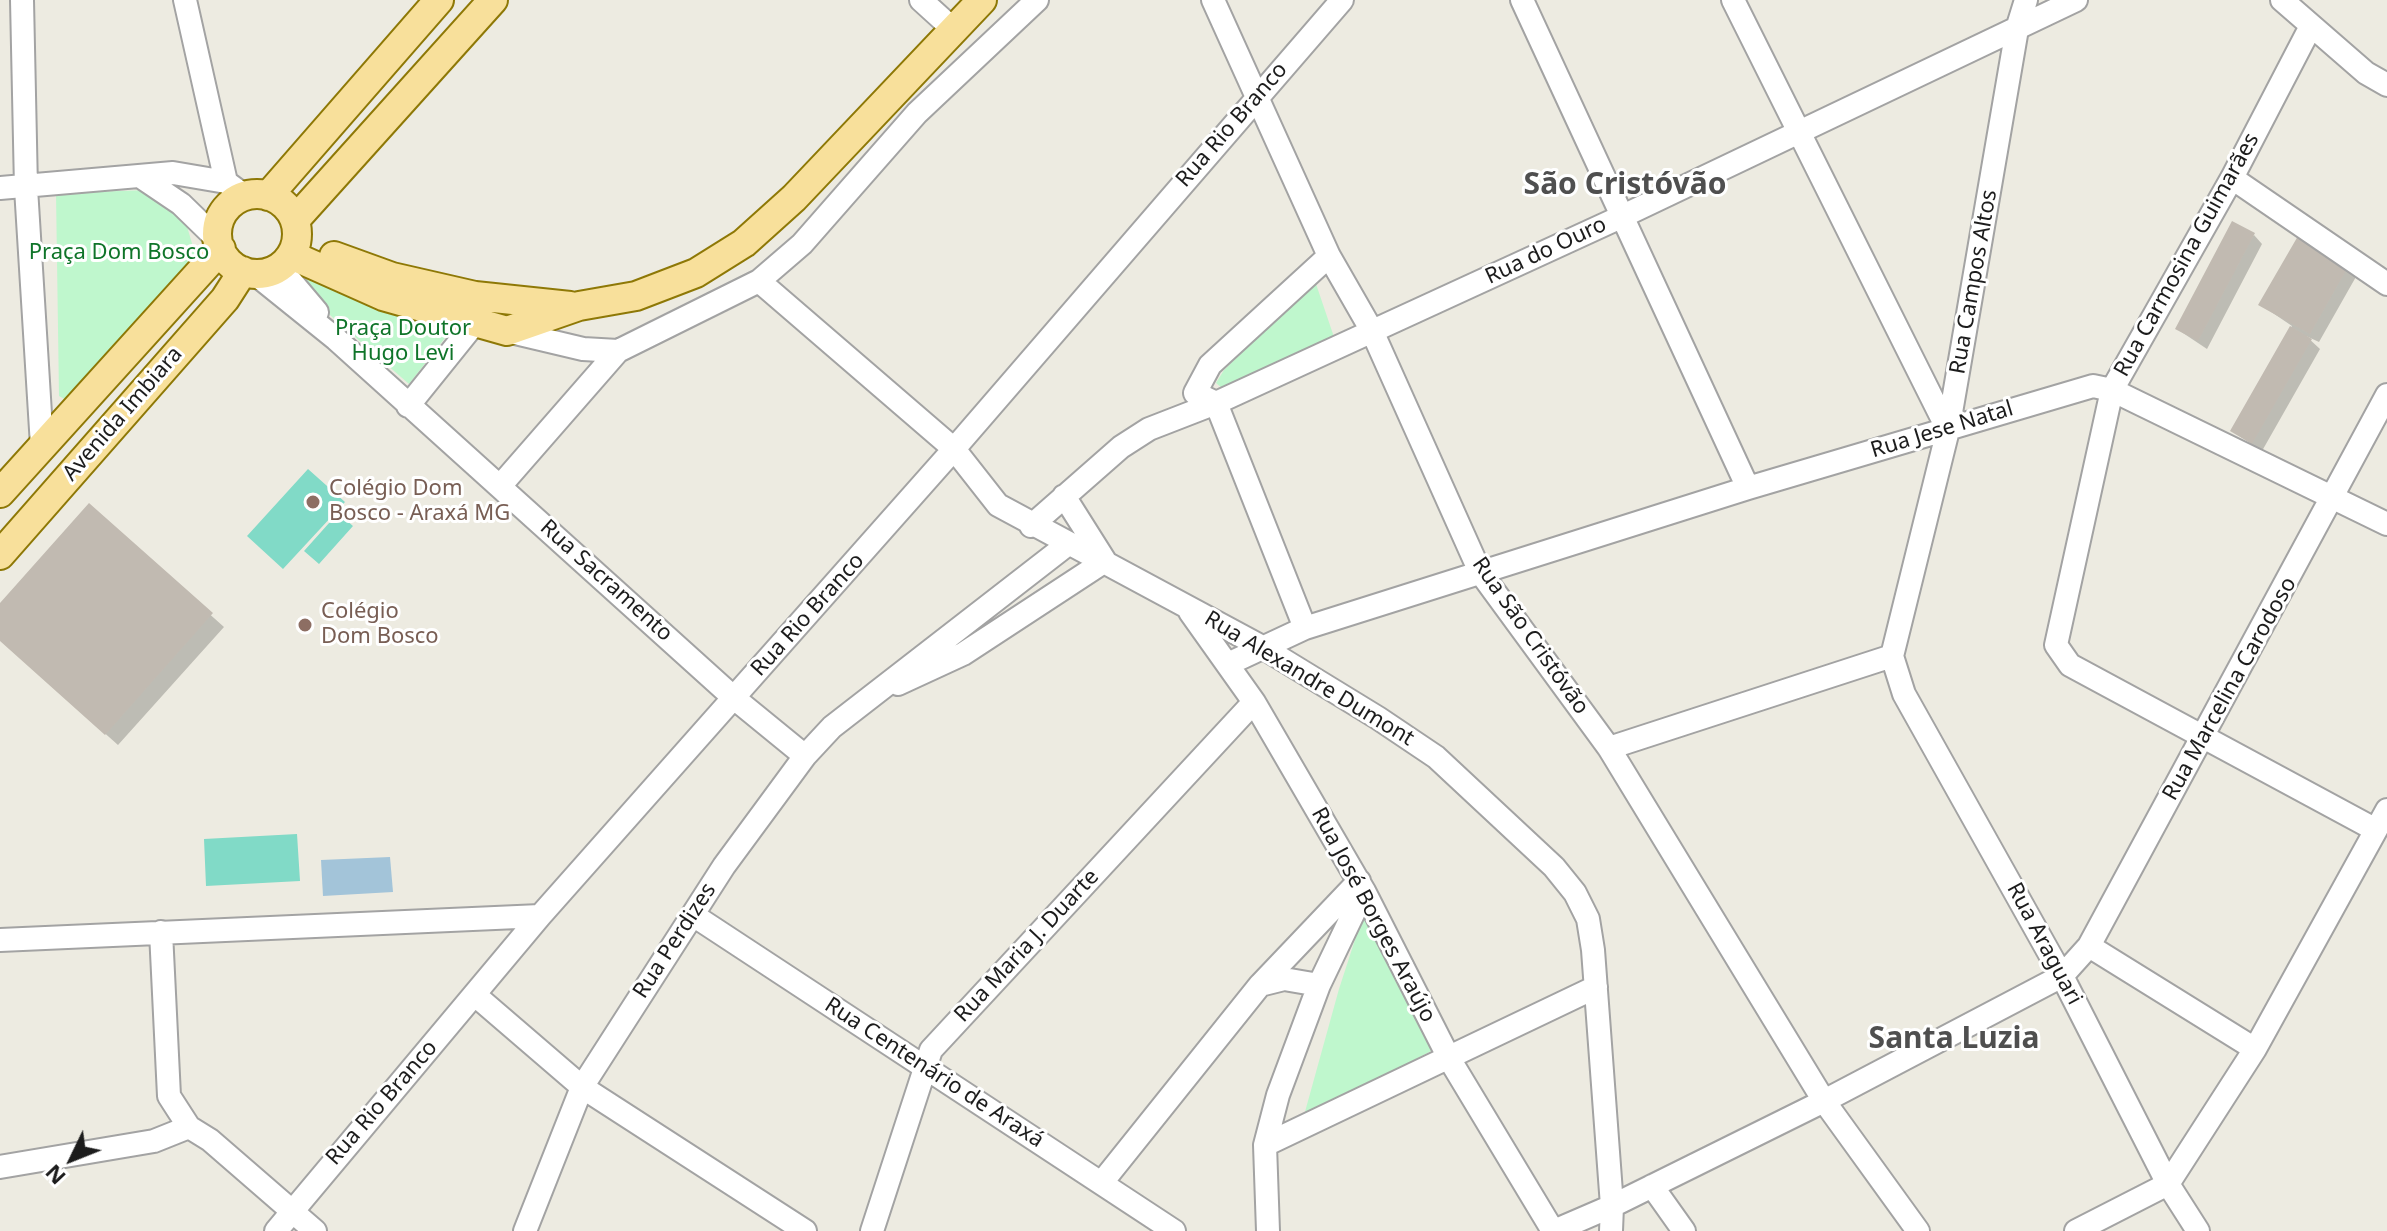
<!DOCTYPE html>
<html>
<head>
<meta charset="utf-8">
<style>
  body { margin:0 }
  #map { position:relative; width:2387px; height:1231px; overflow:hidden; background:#edebe1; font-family:"Noto Sans",sans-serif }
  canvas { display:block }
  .north { position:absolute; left:32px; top:1119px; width:80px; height:80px; -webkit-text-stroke:6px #fff; paint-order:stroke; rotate:227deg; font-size:22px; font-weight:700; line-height:32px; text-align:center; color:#1c1c1c }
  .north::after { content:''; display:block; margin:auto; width:28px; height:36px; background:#1c1c1c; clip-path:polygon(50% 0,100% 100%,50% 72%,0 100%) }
</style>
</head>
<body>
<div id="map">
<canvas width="2387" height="1231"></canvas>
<div class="north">N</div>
</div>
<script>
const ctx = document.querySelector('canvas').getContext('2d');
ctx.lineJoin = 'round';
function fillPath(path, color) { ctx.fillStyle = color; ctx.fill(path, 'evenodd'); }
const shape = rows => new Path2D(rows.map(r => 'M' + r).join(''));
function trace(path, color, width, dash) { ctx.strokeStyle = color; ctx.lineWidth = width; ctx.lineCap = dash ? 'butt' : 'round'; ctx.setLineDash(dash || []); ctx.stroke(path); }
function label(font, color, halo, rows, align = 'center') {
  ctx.font = font + ' "Noto Sans",sans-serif'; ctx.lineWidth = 6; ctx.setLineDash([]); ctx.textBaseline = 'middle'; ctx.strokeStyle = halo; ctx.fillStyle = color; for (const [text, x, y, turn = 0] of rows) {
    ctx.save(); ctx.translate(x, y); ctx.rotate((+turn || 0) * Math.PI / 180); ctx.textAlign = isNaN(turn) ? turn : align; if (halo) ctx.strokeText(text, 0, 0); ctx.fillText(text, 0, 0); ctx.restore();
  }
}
const park = shape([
  [151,190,186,223,196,257,70,402,59,396,56,193],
  [302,276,452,329,409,384,323,309],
  [1315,281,1334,337,1222,388,1216,383,1224,370],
  [1364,912,1433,1050,1303,1119,1339,989]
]);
const pitch = shape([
  [308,469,345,502,283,569,247,536],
  [338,513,353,526,319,564,304,551],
  [297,834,300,881,206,886,204,839]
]);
const water = shape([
  [390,857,393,892,323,896,321,860]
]);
const shadow = shape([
  [2254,235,2262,244,2207,349,2177,329],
  [2298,238,2357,275,2319,342,2306,336,2320,349,2262,451,2232,431,2292,326,2261,305],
  [89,506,224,627,118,745,0,640,0,606]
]);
const building = shape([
  [2232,221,2255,233,2198,341,2175,329],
  [2298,236,2349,265,2310,334,2258,305],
  [2290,326,2312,339,2252,444,2230,431],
  [89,503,213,613,105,735,0,641,0,603]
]);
const minor = shape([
  [22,0,26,188,42,446],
  [185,0,226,182],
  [921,0,954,30],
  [1213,0,1329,256,1372,331,1480,572,1609,748,1824,1101,1918,1231],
  [1522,0,1748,488],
  [1733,0,1948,430],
  [2282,0,2366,73,2387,85],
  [2311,26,2232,178,2112,390,2056,645,2070,665,2376,830],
  [141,177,181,204,218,240],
  [2232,178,2387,284],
  [0,188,173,173,226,182,245,196],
  [279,267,317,312],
  [254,273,336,339,734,698,805,756],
  [759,281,954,449,998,505,1262,647,1378,718,1436,757,1554,867,1575,893,1588,919,1593,950,1612,1206,1611,1231],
  [507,331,583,349,618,351,759,281,802,244,917,113,1037,0],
  [408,406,474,324],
  [501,485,618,351],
  [1031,526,1121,447,1149,429,1216,403,1623,216,2076,0],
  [1190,612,1254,702,1364,891,1450,1060,1553,1231],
  [1305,628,1216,403,1195,393,1210,365,1329,256],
  [1892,656,1948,430,2017,29,2026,0],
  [1892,656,1904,694,2062,976,2168,1184,2198,1231],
  [1228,664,1305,628,1748,488,2093,386,2112,390,2387,524],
  [898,684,963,654,1105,561,1064,496],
  [1609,748,1892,656],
  [693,915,1174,1231],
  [161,932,169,1096,189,1127,210,1140,315,1231],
  [0,940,540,916],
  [2089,946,2255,1049],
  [1260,985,1284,979,1319,985],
  [475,995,582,1087,805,1231],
  [1265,1145,1596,987],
  [0,1167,154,1141,189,1127],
  [1103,1181,1260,985,1359,881],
  [1652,1186,1684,1231],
  [276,1231,540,916,954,449,1342,0],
  [525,1231,582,1087,724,866,805,756,832,727,1068,544],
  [872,1231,931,1050,1254,702],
  [1268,1231,1265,1145,1278,1095,1319,985,1364,891],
  [1554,1231,1612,1206,1824,1101,2062,976,2089,946,2387,395],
  [2076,1231,2168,1184,2255,1049,2387,810]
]);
const major = shape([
  '217 234a40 40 0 1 1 80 0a40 40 0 1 1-80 0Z',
  [268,196,439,0],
  [295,220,493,0],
  [291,255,383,296,507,331,579,306,636,296,696,273,744,243,794,198,982,0],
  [334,256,392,277,475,296,570,306],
  [0,493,221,249],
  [0,555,225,299,243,271]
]);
const markers = [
  [313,502,8,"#8d6e63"],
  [305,625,8,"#8d6e63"]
];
const streetNames = [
  ["Rua Rio Branco",1232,125,-49],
  ["Rua do Ouro",1546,251,-25],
  ["Rua Carmosina Guimarães",2187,255,-61],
  ["Rua Campos Altos",1974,282,-80],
  ["Avenida Imbiara",123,414,-49],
  ["Rua Jese Natal",1942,430,-17],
  ["Rua Sacramento",606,581,42],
  ["Rua Rio Branco",808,615,-48],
  ["Rua São Cristóvão",1530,636,55],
  ["Rua Alexandre Dumont",1309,679,31],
  ["Rua Marcelina Carodoso",2230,689,-61],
  ["Rua José Borges Araújo",1373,915,62],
  ["Rua Perdizes",675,941,-57],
  ["Rua Araguari",2044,944,62],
  ["Rua Maria J. Duarte",1027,946,-47],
  ["Rua Centenário de Araxá",934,1073,33],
  ["Rua Rio Branco",382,1103,-49]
];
const parkNames = [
  ["Praça Dom Bosco",119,253],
  ["Praça Doutor",403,329],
  ["Hugo Levi",403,354]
];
const educationNames = [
  ["Colégio Dom",329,489],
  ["Bosco - Araxá MG",329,514],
  ["Colégio",321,612],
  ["Dom Bosco",321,637]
];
const districtNames = [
  ["São Cristóvão",1625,185],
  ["Santa Luzia",1954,1039]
];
fillPath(park, '#bff7cd');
fillPath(pitch, '#81dac7');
fillPath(water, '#a3c4d9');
fillPath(shadow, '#0003');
fillPath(building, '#c1bab1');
trace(minor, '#a3a3a3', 26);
trace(major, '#8e7806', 32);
trace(minor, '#fff', 22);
trace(major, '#f8e09b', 28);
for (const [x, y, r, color] of markers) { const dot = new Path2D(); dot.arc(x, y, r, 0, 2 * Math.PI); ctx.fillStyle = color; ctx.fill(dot); trace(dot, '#fff', 3); }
label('22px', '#1c1c1c', '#fff', streetNames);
label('22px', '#0f7429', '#fff', parkNames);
label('22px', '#785e54', '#fff', educationNames, 'left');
label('bold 30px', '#4f4f4f', '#fff', districtNames);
</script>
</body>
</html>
